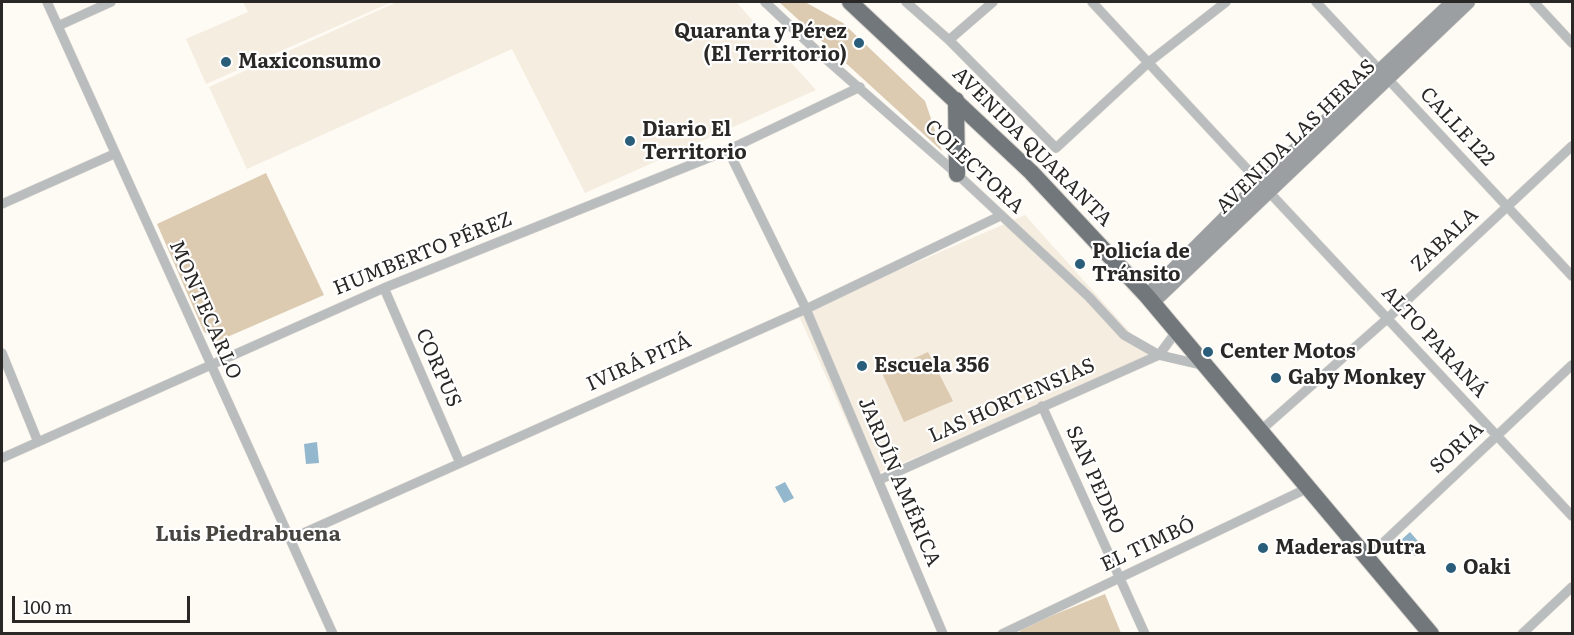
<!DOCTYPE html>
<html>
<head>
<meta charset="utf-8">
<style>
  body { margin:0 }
  #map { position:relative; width:1574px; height:635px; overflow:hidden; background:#fefaf4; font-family:Literata,serif }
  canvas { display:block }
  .frame { position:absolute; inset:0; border:3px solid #2a2826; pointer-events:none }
  .scale { position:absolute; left:12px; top:596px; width:178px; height:27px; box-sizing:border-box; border:3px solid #2a2826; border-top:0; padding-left:8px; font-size:18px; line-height:21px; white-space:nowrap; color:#2a2826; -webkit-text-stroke:4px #fff; paint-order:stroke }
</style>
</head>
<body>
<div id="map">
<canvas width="1574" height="635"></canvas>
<div class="frame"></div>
<div class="scale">100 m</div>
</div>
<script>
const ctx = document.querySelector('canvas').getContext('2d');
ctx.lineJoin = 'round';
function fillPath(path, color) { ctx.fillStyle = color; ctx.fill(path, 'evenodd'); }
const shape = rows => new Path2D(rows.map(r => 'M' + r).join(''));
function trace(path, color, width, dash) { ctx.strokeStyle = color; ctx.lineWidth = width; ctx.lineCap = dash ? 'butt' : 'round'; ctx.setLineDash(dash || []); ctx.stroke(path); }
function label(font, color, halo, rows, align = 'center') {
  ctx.font = font + ' Literata,serif'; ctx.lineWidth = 4.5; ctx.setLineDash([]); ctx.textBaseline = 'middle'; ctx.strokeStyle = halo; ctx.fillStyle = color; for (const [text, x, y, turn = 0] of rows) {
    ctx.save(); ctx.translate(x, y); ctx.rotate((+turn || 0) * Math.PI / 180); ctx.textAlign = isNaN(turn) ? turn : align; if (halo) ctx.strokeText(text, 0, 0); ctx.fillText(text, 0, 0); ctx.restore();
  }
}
const built = shape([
  [243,2,392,2,206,84,186,39,248,12],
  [397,2,736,2,816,90,585,193,512,49,247,169,209,87],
  [1025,215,1154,359,871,476,798,314]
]);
const green = shape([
  [779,2,805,2,843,23,925,101,942,151],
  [266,173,324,295,218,341,204,332,157,224],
  [928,352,953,401,904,422,882,373],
  [1105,594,1121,633,1021,634,1019,629]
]);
const water = shape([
  [317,442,319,463,306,464,304,444],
  [785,482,794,498,784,503,775,487],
  [1410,532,1424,548,1415,556,1401,540]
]);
const street = shape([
  [47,2,333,634],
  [765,2,818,52,957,174,1089,297,1124,335,1159,355,1202,365],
  [906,2,949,40,1056,148,1149,62,1226,2],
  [1092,2,1260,183],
  [1316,2,1572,276],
  [1534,2,1572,43],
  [58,26,111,2],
  [949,40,993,2],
  [728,150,806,309,943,634],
  [1269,192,1572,516],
  [2,204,114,154],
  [384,288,460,463],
  [2,353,38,442],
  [1042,406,1145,634],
  [1260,431,1388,318,1572,146],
  [2,458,384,288,728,150,860,87],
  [879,480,1159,355,1176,332],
  [290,539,806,309,1000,216],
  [1367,558,1572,365],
  [1002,634,1308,488],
  [1522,634,1572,587]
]);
const secondary = shape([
  [1152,291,1260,183,1453,2],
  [1153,302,1468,2]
]);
const highway = shape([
  [850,2,1031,172,1147,296,1431,634],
  [956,100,957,174]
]);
const markers = [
  [859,43,6,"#295d79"],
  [226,62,6,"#295d79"],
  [630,141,6,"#295d79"],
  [1080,264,6,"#295d79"],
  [1208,352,6,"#295d79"],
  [862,366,6,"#295d79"],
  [1276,378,6,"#295d79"],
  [1263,548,6,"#295d79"],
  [1451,568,6,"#295d79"]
];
const poiNames = [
  ["Quaranta y Pérez",847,32,"right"],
  ["(El Territorio)",847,55,"right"],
  ["Maxiconsumo",238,62],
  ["Diario El",642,130],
  ["Territorio",642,153],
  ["Policía de",1092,252],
  ["Tránsito",1092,275],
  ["Center Motos",1220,352],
  ["Escuela 356",874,366],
  ["Gaby Monkey",1288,378],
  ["Maderas Dutra",1275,548],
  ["Oaki",1463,568]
];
const streetNames = [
  ["CALLE 122",1457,127,47],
  ["AVENIDA LAS HERAS",1296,137,-44],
  ["AVENIDA QUARANTA",1032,147,45],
  ["COLECTORA",974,167,43],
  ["ZABALA",1445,240,-43],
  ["HUMBERTO PÉREZ",423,254,-22],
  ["MONTECARLO",205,310,66],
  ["ALTO PARANÁ",1434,342,47],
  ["IVIRÁ PITÁ",639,363,-24],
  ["CORPUS",438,368,66],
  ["LAS HORTENSIAS",1012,401,-24],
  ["SORIA",1457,448,-43],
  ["SAN PEDRO",1095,480,66],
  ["JARDÍN AMÉRICA",899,482,67],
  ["EL TIMBÓ",1148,545,-25]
];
const neighbourhoodNames = [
  ["Luis Piedrabuena",248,535]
];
fillPath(built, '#f5ede0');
fillPath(green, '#dccbb1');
fillPath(water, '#93b8ce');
trace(street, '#d8d4cf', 10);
trace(secondary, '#d8d4cf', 15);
trace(highway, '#d8d4cf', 18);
trace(street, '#babdbe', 9);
trace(secondary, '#9b9fa1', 14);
trace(highway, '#71777a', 16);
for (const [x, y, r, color] of markers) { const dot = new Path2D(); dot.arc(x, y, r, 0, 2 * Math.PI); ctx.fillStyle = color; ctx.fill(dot); trace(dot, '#fff', 2); }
label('bold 20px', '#2a2826', '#fff', poiNames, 'left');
label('20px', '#2a2826', '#fff', streetNames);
label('bold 21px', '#484540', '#fff', neighbourhoodNames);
</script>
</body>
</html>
